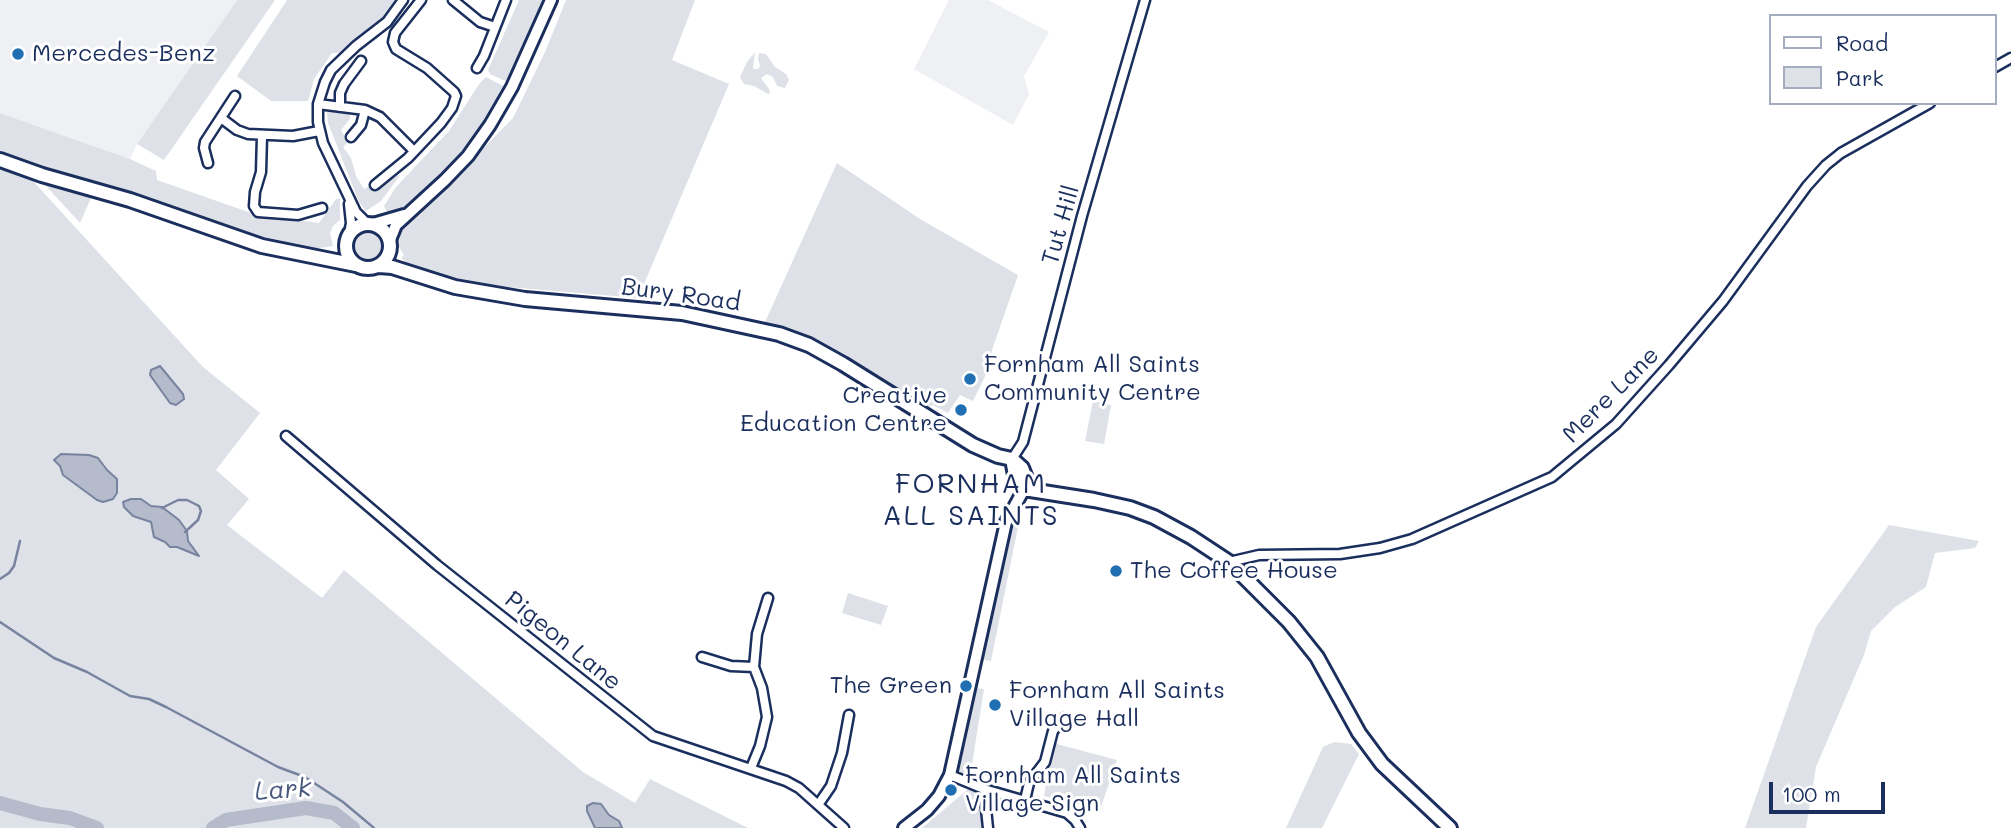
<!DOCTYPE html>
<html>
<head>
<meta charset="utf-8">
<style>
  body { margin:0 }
  #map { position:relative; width:2011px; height:828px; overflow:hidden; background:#fff; font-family:Mali,sans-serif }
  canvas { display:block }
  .legend { position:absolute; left:1769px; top:14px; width:228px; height:91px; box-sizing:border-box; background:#fff; border:2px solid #a4acbf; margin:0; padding:9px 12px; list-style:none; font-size:21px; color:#1b2f5e }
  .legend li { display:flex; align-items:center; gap:14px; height:35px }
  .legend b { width:35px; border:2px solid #a4acbf }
  .scale { position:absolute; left:1769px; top:782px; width:116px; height:32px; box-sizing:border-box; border:4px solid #1b2f5e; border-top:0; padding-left:9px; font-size:21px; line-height:24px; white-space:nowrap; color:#1b2f5e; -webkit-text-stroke:5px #fff; paint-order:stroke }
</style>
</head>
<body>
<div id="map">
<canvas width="2011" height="828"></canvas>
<ul class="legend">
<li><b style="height:9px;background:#fff"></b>Road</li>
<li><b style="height:19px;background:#dee1e7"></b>Park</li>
</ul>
<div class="scale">100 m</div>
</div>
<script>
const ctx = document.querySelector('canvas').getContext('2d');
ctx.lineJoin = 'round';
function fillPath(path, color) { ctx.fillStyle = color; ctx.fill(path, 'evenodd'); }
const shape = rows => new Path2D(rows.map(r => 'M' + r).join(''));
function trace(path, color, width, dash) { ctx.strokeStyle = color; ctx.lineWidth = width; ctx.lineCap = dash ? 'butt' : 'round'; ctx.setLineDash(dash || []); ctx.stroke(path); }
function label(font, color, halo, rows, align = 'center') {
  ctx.font = font + ' Mali,sans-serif'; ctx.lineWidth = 6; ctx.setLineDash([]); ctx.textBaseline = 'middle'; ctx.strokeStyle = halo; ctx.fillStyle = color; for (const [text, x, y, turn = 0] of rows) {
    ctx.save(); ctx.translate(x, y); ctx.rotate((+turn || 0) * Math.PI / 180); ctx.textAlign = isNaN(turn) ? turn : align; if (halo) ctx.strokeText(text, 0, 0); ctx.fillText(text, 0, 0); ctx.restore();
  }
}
const built = shape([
  [0,0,237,0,137,144,130,159,0,113],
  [949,0,988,0,1049,32,1024,76,1029,94,1013,125,914,69]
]);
const green = shape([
  [237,0,275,0,164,160,137,144],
  [287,0,395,0,396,3,384,17,366,32,339,53,332,53,314,79,308,101,271,101,237,76],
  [519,0,542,0,506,81,503,80,490,74,488,70],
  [566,0,695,0,672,60,729,84,638,298,507,287,438,278,411,266,401,258,404,255,399,247,400,232,397,230,451,181,513,118,545,52],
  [755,52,753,69,758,69,760,66,758,59,759,53,766,54,775,67,786,74,789,80,785,88,777,86,773,77,767,74,761,78,769,89,770,93,768,94,754,86,744,84,740,77,747,62],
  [486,77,503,86,477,131,452,163,416,200,389,216,384,206,396,187,449,131,479,84],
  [327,112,350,114,350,119,341,130,348,142,343,147,351,158,356,176,364,189,372,185,376,189,401,174,381,201,366,211,359,202,328,123],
  [0,113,130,159,156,171,157,180,251,213,319,223,336,199,340,198,340,220,333,226,330,233,333,246,305,250,283,247,144,198,63,174,0,152],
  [837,163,920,219,1018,275,992,350,990,366,973,401,960,395,948,413,933,405,927,407,824,345,765,322],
  [0,169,33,181,203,367,260,413,216,470,249,499,227,525,322,598,344,570,583,772,635,803,650,779,748,828,0,828],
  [47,183,91,198,80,223,46,186],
  '351 247a17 17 0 1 1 34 0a17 17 0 1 1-34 0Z',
  [1093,401,1111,405,1104,444,1085,441],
  [1016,512,1021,512,991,661,980,659,1010,522],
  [1889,525,1979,541,1975,548,1935,553,1926,587,1895,607,1871,631,1864,655,1816,767,1806,828,1745,828,1816,627],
  [848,593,888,606,881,625,842,613],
  [973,688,984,689,970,777,960,773,956,768],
  [1334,742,1351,744,1359,754,1322,828,1286,828,1323,747],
  [1053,743,1117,760,1100,810,1044,796],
  [974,788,985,828,922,828,967,790]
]);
const water = shape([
  [160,366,183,394,184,399,176,405,170,403,150,375,151,370,160,366],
  [61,454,89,455,98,458,107,470,117,479,117,493,113,499,103,502,97,500,63,475,60,466,54,460,61,454],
  [131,499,141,499,151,506,162,507,179,520,187,531,188,541,199,556,177,547,170,547,165,542,154,537,151,522,133,516,124,507,123,502,131,499],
  [593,803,601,804,609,815,619,821,622,828,595,828,587,811,587,806,593,803]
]);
const stream = shape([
  [162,508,178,500,187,500,199,506,201,511,198,520,185,532],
  [0,579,9,573,14,566,20,541],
  [0,622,54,658,87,672,130,696,149,699,166,707,278,767,305,777,343,802,374,828]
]);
const river = shape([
  [0,803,40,814,70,818,97,828],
  [213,828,226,820,306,808,334,813,353,828]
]);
const street = shape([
  [453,0,480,22,495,27],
  [1995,67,2011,58],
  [477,68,484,56,506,0],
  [318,104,365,110,380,117,414,151],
  [340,107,340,93,344,84,361,61],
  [221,118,237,130,248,134,293,136,319,131],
  [262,136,261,172,255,192,254,206,258,212,298,215,322,208],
  [351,137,361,125,365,110],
  [208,163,204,148,205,142,235,96],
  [375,185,408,158,441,123,452,108,456,96,454,92,427,68,396,49,393,42,395,33,421,0],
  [368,224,356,212,323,143,318,122,318,104,325,82,331,70,356,46,387,22,403,0],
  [349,234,351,223,349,204],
  [286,436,437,565,653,736,786,781,799,788,844,828],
  [1012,459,1023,442,1082,216,1145,0],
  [1229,562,1259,555,1340,554,1380,548,1412,539,1552,477,1616,424,1669,365,1723,301,1807,186,1826,165,1841,153,1930,103],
  [702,657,731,666,754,667],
  [751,768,760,746,767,717,762,688,754,667,757,634,768,598],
  [950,775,984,789,1067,813,1075,820,1080,828],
  [984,789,988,828],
  [1025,800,1029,783,1045,762,1053,731,1064,718],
  [818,805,831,786,842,753,849,715]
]);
const secondary = shape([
  [373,224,404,215],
  [390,240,396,225,445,180,468,156,490,125,512,87,551,0],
  [904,828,927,810,939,796,950,775,1006,522,1024,489]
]);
const primary = shape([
  [0,160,42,175,130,200,262,246,356,265],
  '346 246a22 22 0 1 1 44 0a22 22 0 1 1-44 0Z',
  [379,266,392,267,455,287,525,299,682,313,779,334,809,345,843,364,973,445,998,456,1012,459,1022,468,1026,478,1024,489],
  [1012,459,1016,481,1024,489,1094,500,1130,508,1154,517,1191,537,1229,562,1289,622,1317,657,1359,733,1382,764,1450,828]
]);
const markers = [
  [18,54,7,"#1f6fb2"],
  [970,379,7,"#1f6fb2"],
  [961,410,7,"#1f6fb2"],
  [1116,571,7,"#1f6fb2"],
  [966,686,7,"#1f6fb2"],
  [995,705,7,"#1f6fb2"],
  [951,790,7,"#1f6fb2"]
];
const poiNames = [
  ["Mercedes-Benz",32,54],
  ["Fornham All Saints",984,365],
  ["Community Centre",984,393],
  ["Creative",947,396,"right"],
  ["Education Centre",947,424,"right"],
  ["The Coffee House",1130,571],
  ["The Green",952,686,"right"],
  ["Fornham All Saints",1009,691],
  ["Village Hall",1009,719],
  ["Fornham All Saints",965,776],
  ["Village Sign",965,804]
];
const streetNames = [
  ["Tut Hill",1061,225,-74],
  ["Bury Road",681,295,8],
  ["Mere Lane",1611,395,-45],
  ["Pigeon Lane",563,641,39]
];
const waterNames = [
  ["Lark",283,790,-4]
];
const quarterNames = [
  ["FORNHAM",971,484],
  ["ALL SAINTS",971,516]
];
fillPath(built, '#eff0f4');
fillPath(green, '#dee1e7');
fillPath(water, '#b5bbca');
trace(water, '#77839f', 2);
trace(stream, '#77839f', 2.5);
trace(river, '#b5bbca', 14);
trace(street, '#1b2f5e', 13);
trace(secondary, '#1b2f5e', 16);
trace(primary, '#1b2f5e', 18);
trace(street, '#fff', 8);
trace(secondary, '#fff', 10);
trace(primary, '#fff', 12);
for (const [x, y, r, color] of markers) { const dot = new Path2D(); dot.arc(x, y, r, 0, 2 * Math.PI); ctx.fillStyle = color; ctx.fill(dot); trace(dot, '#fff', 2.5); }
label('24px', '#1b2f5e', '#fff', poiNames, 'left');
label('24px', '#1b2f5e', '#fff', streetNames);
label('italic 26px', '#49597e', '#fff', waterNames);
ctx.letterSpacing = '2px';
label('28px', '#1b2f5e', '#fff', quarterNames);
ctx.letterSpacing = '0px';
</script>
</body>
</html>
